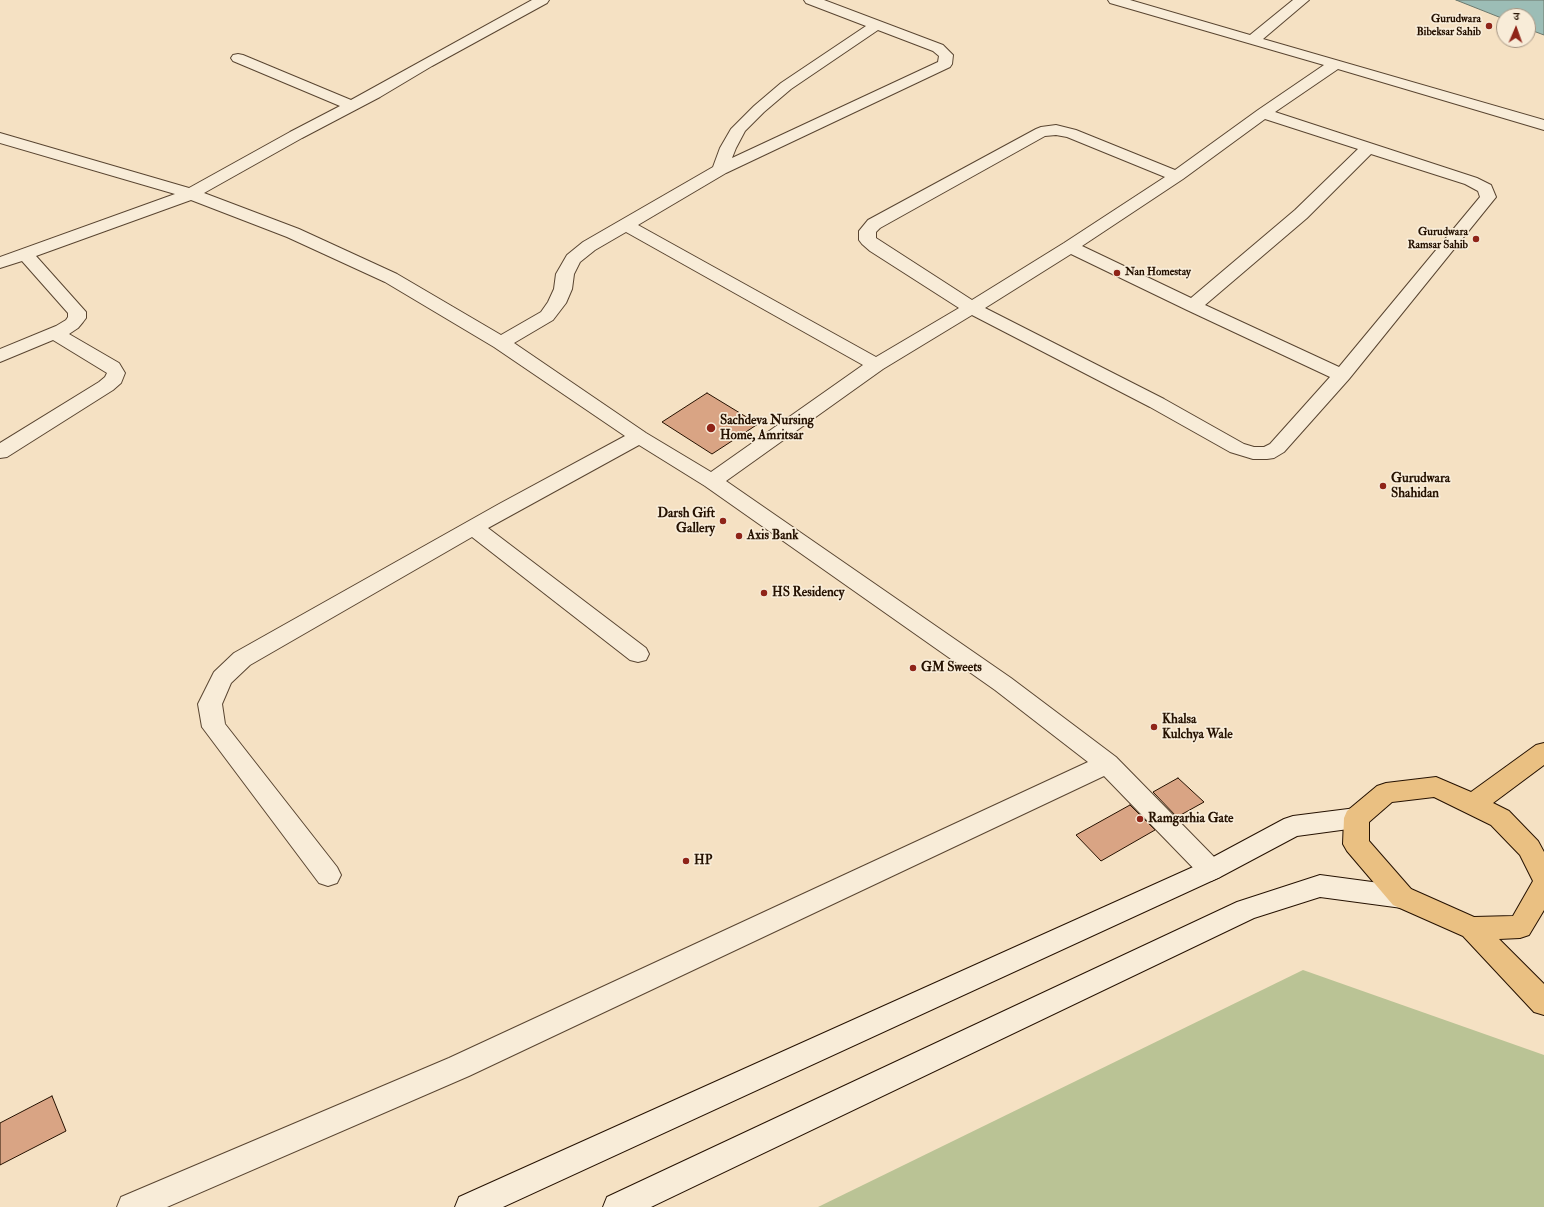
<!DOCTYPE html>
<html>
<head>
<meta charset="utf-8">
<style>
  body { margin:0 }
  #map { position:relative; width:1544px; height:1207px; overflow:hidden; background:#f5e1c3; font-family:"IM FELL Double Pica","Noto Serif Devanagari",serif }
  canvas { display:block }
  .north { position:absolute; left:1496px; top:8px; width:40px; height:40px; box-sizing:border-box; background:#f8ecd8; border:1px solid #a49482; border-radius:50%; rotate:2deg; font-size:11px; font-weight:700; line-height:16px; text-align:center; color:#251100 }
  .north::after { content:''; display:block; margin:auto; width:14px; height:18px; background:#8f2418; clip-path:polygon(50% 0,100% 100%,50% 72%,0 100%) }
</style>
</head>
<body>
<div id="map">
<canvas width="1544" height="1207"></canvas>
<div class="north">उ</div>
</div>
<script>
const ctx = document.querySelector('canvas').getContext('2d');
ctx.lineJoin = 'round';
function fillPath(path, color) { ctx.fillStyle = color; ctx.fill(path, 'evenodd'); }
const shape = rows => new Path2D(rows.map(r => 'M' + r).join(''));
function trace(path, color, width, dash) { ctx.strokeStyle = color; ctx.lineWidth = width; ctx.lineCap = dash ? 'butt' : 'round'; ctx.setLineDash(dash || []); ctx.stroke(path); }
function label(font, color, halo, rows, align = 'center') {
  ctx.font = font + ' "IM FELL Double Pica",serif'; ctx.lineWidth = 3.5; ctx.setLineDash([]); ctx.textBaseline = 'middle'; ctx.strokeStyle = halo; ctx.fillStyle = color; for (const [text, x, y, turn = 0] of rows) {
    ctx.save(); ctx.translate(x, y); ctx.rotate((+turn || 0) * Math.PI / 180); ctx.textAlign = isNaN(turn) ? turn : align; if (halo) ctx.strokeText(text, 0, 0); ctx.fillText(text, 0, 0); ctx.restore();
  }
}
const green = shape([
  [1303,970,1544,1055,1544,1207,818,1207]
]);
const water = shape([
  [1456,0,1544,0,1544,35,1528,29,1528,16,1504,16,1504,19,1456,0]
]);
const building = shape([
  [707,393,758,424,712,454,662,422,707,393],
  [1178,778,1204,802,1177,817,1153,792,1178,778],
  [1130,805,1155,830,1101,861,1076,835,1130,805],
  [52,1096,66,1131,0,1165,0,1123,52,1096]
]);
const street = shape([
  [532,0,549,0,547,3,432,66,380,97,302,138,204,193,299,229,397,274,501,335,541,312,548,302,554,289,556,274,567,255,583,242,713,167,720,148,731,129,754,106,781,83,866,26,806,3,804,0,824,0,943,45,953,55,952,64,950,67,726,173,638,225,876,357,959,308,870,251,862,244,859,240,859,231,868,220,1036,129,1041,127,1056,125,1076,130,1175,170,1258,110,1324,65,1110,3,1108,0,1130,0,1250,35,1293,0,1309,0,1263,39,1544,120,1544,130,1338,69,1275,112,1477,178,1491,185,1496,197,1349,379,1284,452,1274,458,1267,459,1253,459,1230,452,1150,407,972,315,883,369,726,481,1011,678,1116,757,1220,863,1224,870,1220,877,1211,881,1202,877,1104,776,469,1076,167,1207,117,1207,121,1197,449,1058,1088,762,995,690,705,486,639,445,488,528,646,648,649,654,646,660,638,662,630,660,472,537,250,665,231,683,222,704,225,724,337,867,341,875,337,883,328,886,319,883,202,727,198,704,214,672,234,653,499,504,625,436,494,347,385,282,287,237,191,200,36,256,86,312,86,318,83,322,78,328,69,334,119,363,125,373,121,383,113,390,7,457,0,458,0,443,99,382,105,377,107,373,53,340,0,362,0,349,56,326,66,320,68,317,68,313,22,261,0,268,0,257,175,194,0,143,0,133,189,188,290,132,340,106,233,61,231,58,233,55,238,54,243,55,351,100,532,0],
  [878,30,933,51,939,56,938,62,732,158,736,148,745,131,764,112,791,89,878,30],
  [1265,119,1358,149,1295,210,1191,298,1082,246,1183,179,1265,119],
  [1056,135,1067,137,1165,177,1064,243,972,300,876,238,876,232,880,228,1045,136,1056,135],
  [1371,154,1465,184,1478,191,1480,197,1339,367,1205,305,1307,218,1371,154],
  [626,232,863,365,711,472,646,433,514,343,553,320,566,303,572,289,574,274,580,262,595,250,626,232],
  [1071,254,1187,310,1330,377,1270,444,1264,447,1254,447,1244,444,1164,399,985,308,1071,254]
]);
const secondary = shape([
  [1356,808,1365,811,1368,818,1365,825,1356,828,1297,836,1220,877,503,1207,455,1207,459,1197,1202,863,1284,819,1293,816,1356,808],
  [1320,875,1402,886,1411,889,1415,897,1411,905,1402,908,1320,897,1254,918,651,1207,603,1207,607,1197,1237,902,1320,875]
]);
const primary = shape([
  [1544,743,1544,765,1493,803,1509,811,1538,841,1544,852,1544,910,1529,935,1520,938,1499,939,1544,984,1544,1015,1534,1012,1463,936,1393,905,1347,851,1343,844,1344,818,1347,811,1377,786,1386,783,1436,777,1471,792,1536,745,1544,743],
  [1434,797,1491,825,1520,855,1533,881,1513,916,1474,917,1411,889,1369,841,1369,822,1392,802,1434,797]
]);
const markers = [
  [1489,26,4,"#8f2418"],
  [1476,239,4,"#8f2418"],
  [1117,273,4,"#8f2418"],
  [711,428,5,"#8f2418"],
  [1383,486,4,"#8f2418"],
  [723,521,4,"#8f2418"],
  [739,536,4,"#8f2418"],
  [764,593,4,"#8f2418"],
  [913,668,4,"#8f2418"],
  [1154,727,4,"#8f2418"],
  [1140,819,4,"#8f2418"],
  [686,861,4,"#8f2418"]
];
const farPoinames = [
  ["Gurudwara",1481,20],
  ["Bibeksar Sahib",1481,33],
  ["Gurudwara",1468,233],
  ["Ramsar Sahib",1468,246],
  ["Nan Homestay",1125,273,"left"]
];
const poiNames = [
  ["Sachdeva Nursing",720,421],
  ["Home, Amritsar",720,436],
  ["Gurudwara",1391,479],
  ["Shahidan",1391,494],
  ["Darsh Gift",715,514,"right"],
  ["Gallery",715,529,"right"],
  ["Axis Bank",747,536],
  ["HS Residency",772,593],
  ["GM Sweets",921,668],
  ["Khalsa",1162,720],
  ["Kulchya Wale",1162,735],
  ["Ramgarhia Gate",1148,819],
  ["HP",694,861]
];
fillPath(green, '#bac395');
fillPath(water, '#9cbdb6');
trace(water, '#6c786d', 1);
fillPath(building, '#d9a484');
trace(building, '#251100', 1);
trace(street, '#594531', 2);
trace(secondary, '#251100', 2);
trace(primary, '#251100', 2);
fillPath(street, '#f8ecd8');
fillPath(secondary, '#f8ecd8');
fillPath(primary, '#eac082');
for (const [x, y, r, color] of markers) { const dot = new Path2D(); dot.arc(x, y, r, 0, 2 * Math.PI); ctx.fillStyle = color; ctx.fill(dot); trace(dot, '#f8ecd8', 1.5); }
label('bold 11px', '#251100', '#f8ecd8', farPoinames, 'right');
label('bold 13px', '#251100', '#f8ecd8', poiNames, 'left');
</script>
</body>
</html>
